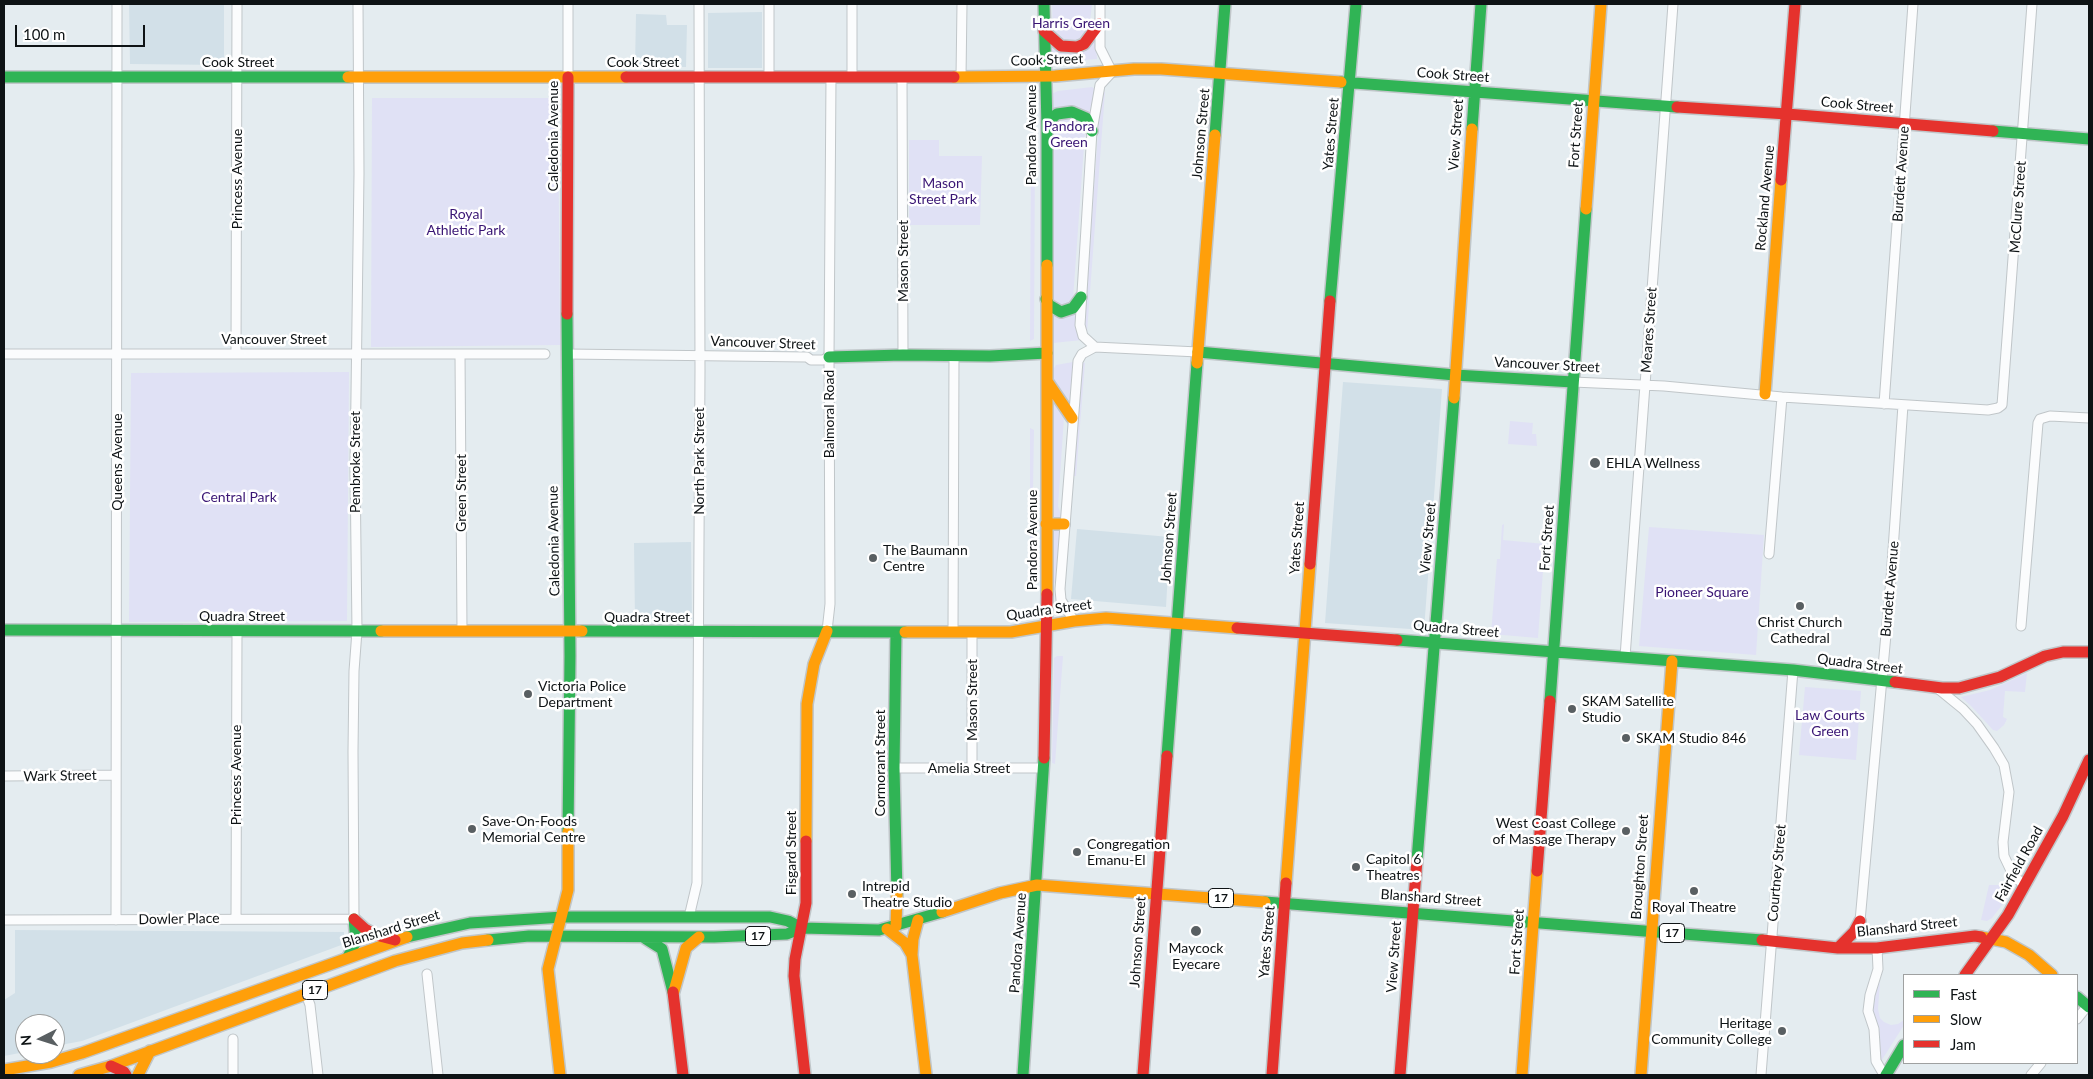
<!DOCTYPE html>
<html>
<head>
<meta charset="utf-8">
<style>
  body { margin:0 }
  #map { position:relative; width:2093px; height:1079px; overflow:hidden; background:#e4ecf0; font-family:Lato,sans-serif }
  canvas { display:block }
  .frame { position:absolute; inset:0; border:5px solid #0e1315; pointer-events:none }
  .legend { position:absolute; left:1903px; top:974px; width:175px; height:90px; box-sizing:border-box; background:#fff; border:1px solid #9fa1a1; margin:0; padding:6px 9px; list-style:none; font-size:15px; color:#0e1315 }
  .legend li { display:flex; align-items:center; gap:10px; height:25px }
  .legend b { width:25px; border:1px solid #9fa1a1 }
  .north { position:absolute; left:15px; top:1014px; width:50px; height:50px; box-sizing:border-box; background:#fff; border:1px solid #9fa1a1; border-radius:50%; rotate:265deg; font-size:14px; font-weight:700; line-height:20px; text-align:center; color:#0e1315 }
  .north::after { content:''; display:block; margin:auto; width:18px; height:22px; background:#595f62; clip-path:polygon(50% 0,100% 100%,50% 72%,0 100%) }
  .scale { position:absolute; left:15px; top:25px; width:130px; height:22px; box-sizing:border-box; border:2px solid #0e1315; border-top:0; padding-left:6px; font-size:15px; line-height:18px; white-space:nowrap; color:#0e1315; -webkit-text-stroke:4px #fff; paint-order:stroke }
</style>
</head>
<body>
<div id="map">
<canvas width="2093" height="1079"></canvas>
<div class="frame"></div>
<ul class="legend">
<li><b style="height:6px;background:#30b455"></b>Fast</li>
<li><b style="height:6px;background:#ff9f0a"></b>Slow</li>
<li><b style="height:6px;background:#e5322d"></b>Jam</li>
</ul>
<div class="north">N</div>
<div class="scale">100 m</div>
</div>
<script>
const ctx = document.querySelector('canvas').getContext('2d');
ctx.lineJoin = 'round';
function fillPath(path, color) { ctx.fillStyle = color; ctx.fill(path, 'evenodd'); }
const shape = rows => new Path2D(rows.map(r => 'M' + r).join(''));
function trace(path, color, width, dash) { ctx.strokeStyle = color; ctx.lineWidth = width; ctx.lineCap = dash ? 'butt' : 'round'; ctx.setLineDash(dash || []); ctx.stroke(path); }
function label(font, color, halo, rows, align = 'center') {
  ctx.font = font + ' Lato,sans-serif'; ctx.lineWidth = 5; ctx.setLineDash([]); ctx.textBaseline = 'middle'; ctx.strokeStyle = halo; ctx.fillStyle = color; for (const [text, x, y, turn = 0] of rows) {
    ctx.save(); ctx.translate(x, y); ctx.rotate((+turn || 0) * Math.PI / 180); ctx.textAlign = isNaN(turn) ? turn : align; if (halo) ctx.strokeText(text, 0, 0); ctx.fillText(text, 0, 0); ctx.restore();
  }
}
const built = shape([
  [129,4,224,4,224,65,130,64],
  [762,12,762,68,708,68,708,13],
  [636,14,666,15,667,25,687,25,686,67,635,67],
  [1343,382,1442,389,1424,630,1325,623],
  [1077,529,1170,537,1166,607,1071,599],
  [691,542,692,619,635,620,634,543],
  [15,930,344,932,344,944,82,1041,55,1046,55,1024,25,1024,25,1052,4,1056,4,1000,15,993]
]);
const green = shape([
  [1052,4,1092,4,1089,30,1081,41,1065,43,1053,32],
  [1093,41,1096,41,1097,59,1058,62,1051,57,1052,45,1064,52,1073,52],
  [1092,87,1095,89,1091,115,1073,107,1062,107,1052,113,1051,94,1058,91],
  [1101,92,1105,92,1087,332,1084,324],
  [372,98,558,98,560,345,371,347],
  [1075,116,1084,125,1085,132,1073,299,1065,307,1056,305,1052,298,1051,129,1058,119],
  [909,140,939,140,939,156,982,156,980,225,909,225],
  [1031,147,1035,147,1034,339,1030,341],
  [1076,311,1076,327,1082,340,1053,343,1051,341,1051,312],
  [1073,362,1070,401,1068,402,1053,381,1053,370,1056,365],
  [1082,362,1085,363,1076,476,1072,476],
  [349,372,347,621,129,622,131,373],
  [1053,395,1064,417,1058,506,1061,515,1058,520,1052,520,1050,404],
  [1510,421,1533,423,1532,434,1536,434,1537,446,1508,444],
  [1030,428,1034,430,1032,549,1030,549],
  [1504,524,1503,540,1545,544,1538,638,1491,634,1497,559,1500,559,1502,525],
  [1649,527,1764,535,1756,655,1639,646],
  [1053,529,1059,529,1060,533,1056,583,1054,583,1051,532],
  [1057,656,1063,656,1055,764,1052,763,1054,658],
  [2027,673,2025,692,2005,691,2003,717,2007,719,2004,725,1997,731,1993,730,1972,707,1961,697,1990,690],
  [1805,687,1861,691,1856,760,1799,755],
  [2009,880,2011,889,2006,900,1992,918,1987,921,1981,920,1989,885,1998,885],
  [1880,982,1878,1009,1880,1018,1884,1022,1891,1025,1898,1024,1904,1020,1904,1025,1880,1063,1873,1012,1876,991]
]);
const street = shape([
  [852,4,852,77],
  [568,77,568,4],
  [769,77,769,4],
  [902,77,903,355],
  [961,77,962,4],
  [1095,347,1083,336,1080,325,1092,131,1100,85,1112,72,1100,48,1100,4],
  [4,354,545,354],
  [236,354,237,4],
  [460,354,462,631],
  [567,354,807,357,811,360,823,360,829,357],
  [1573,382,1664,386,1782,397,1988,410,1998,408,2002,405,2032,4],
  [1884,404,1913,4],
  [1769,554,1782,397],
  [1074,621,1061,600,1060,589,1078,361,1082,354,1095,347,1198,352],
  [2021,626,2038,423,2040,419,2050,416,2089,418],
  [827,631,830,604,829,357,831,77],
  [953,631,954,356],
  [1625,657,1673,4],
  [1936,687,1963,709,1977,724,1994,748,2004,765,2009,792,2003,842,2004,856,2013,875,2025,886],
  [894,768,1044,768],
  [972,768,972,632],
  [4,776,116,775],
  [689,917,697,883,700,370,699,4],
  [236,918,237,631],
  [4,920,354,919,353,751,354,671,357,631,355,467,359,174,358,4],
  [116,920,117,4],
  [1860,921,1891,579,1903,405],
  [1877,948,1878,969,1870,995,1868,1011,1874,1029,1876,1061,1884,1075],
  [427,974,438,1075],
  [306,994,310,1005,318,1075],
  [2077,1019,2089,1004],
  [233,1039,233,1075],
  [1761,1075,1793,670],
  [2031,1075,2041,1063]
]);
const fast = shape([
  [1044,4,1047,127,1047,265],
  [4,77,348,77],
  [1341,82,1677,107],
  [1047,127,1051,119,1057,114,1072,112,1086,118,1092,131],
  [1472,129,1481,4],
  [1993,131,2089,139],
  [1215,135,1225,4],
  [1046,299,1049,305,1061,312,1073,308,1081,297],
  [1330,301,1356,4],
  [567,314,570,656,568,832],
  [1198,352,1455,375,1573,382],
  [829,357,903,355,990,356,1047,353],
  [4,630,381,631],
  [582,631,905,632],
  [896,632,894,768,897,894],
  [1397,640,1793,670,1895,682],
  [1550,701,1586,209],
  [1167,756,1197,363],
  [1417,860,1454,398],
  [1265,902,1762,940],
  [407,937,470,923,563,917,770,917,788,921,802,928],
  [643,937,662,949,673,992],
  [488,940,529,936,714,937,787,934,802,928,879,930,942,912],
  [348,957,356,941,354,919],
  [2077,997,2089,1007],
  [1023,1075,1044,758],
  [1886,1075,1904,1045]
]);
const slow = shape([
  [348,77,626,77],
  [954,77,1055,76,1134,69,1161,69,1341,82],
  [1586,209,1601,4],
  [1047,265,1047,594],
  [1197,363,1215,135],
  [1047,381,1072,418],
  [1765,394,1781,180],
  [1454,398,1472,129],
  [1046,524,1064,524],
  [381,631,582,631],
  [905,632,1011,632,1074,621,1106,618,1237,628],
  [806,841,807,704,814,664,827,631],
  [1286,883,1310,564],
  [942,912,1000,893,1037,885,1265,902],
  [896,926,897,894],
  [887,929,905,943,912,955],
  [1981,937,2006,942,2029,955,2052,975],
  [912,955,926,1075],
  [912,955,913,939,918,920],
  [674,991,686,948,699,937],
  [4,1070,51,1062,82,1053,407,937],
  [79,1075,111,1066,395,961,462,943,488,940],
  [138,1075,150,1051],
  [560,1075,548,969,568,890,568,832],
  [1522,1075,1537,871],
  [1641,1075,1672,661]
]);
const jam = shape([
  [1044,31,1061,46,1077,47,1084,44,1099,24],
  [626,77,954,77],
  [1677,107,1787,114,1993,131],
  [1781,180,1795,4],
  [567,314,568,77],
  [1310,564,1330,301],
  [1237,628,1397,640],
  [1895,682,1942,688,1959,688,2000,677,2045,656,2063,652,2089,652],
  [1044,758,1047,594],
  [1537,871,1550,701],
  [354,919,365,929,376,935,395,940],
  [1762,940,1838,948,1877,948,1975,936,1981,937],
  [1838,948,1854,932,1860,921],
  [1965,975,2008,915,2063,816,2089,760],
  [673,992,683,1075],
  [111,1066,124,1072,126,1075],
  [805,1075,794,976,795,959,806,903,806,841],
  [1143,1075,1167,756],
  [1272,1075,1286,883],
  [1400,1075,1417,860]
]);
const markers = [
  [1595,463,6,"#595f62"],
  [873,558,5,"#595f62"],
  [1800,606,5,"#595f62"],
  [528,694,5,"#595f62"],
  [1572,709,5,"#595f62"],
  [1626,738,5,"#595f62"],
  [472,829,5,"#595f62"],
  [1626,831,5,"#595f62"],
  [1077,852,5,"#595f62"],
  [1356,867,5,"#595f62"],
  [1694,891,5,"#595f62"],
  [852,894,5,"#595f62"],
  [1196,931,6,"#595f62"],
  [1782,1031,5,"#595f62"]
];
const shields = [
  [1221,898,25],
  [1672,933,25],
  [758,936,25],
  [315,990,25]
];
const shieldNames = [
  ["17",1221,898],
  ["17",1672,933],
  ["17",758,936],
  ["17",315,990]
];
const parkNames = [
  ["Harris Green",1071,23],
  ["Pandora",1069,126],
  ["Green",1069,142],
  ["Mason",943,183],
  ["Street Park",943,199],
  ["Royal",466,214],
  ["Athletic Park",466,230],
  ["Central Park",239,497],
  ["Pioneer Square",1702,592],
  ["Law Courts",1830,715],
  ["Green",1830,731]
];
const streetNames = [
  ["Cook Street",1047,60,-2],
  ["Cook Street",238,62],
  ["Cook Street",643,62],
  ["Cook Street",1453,75,4],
  ["Cook Street",1857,105,5],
  ["Johnson Street",1201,134,-85],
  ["Yates Street",1331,134,-85],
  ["Pandora Avenue",1031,135,-90],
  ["View Street",1456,135,-86],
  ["Fort Street",1576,135,-86],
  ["Caledonia Avenue",553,136,-90],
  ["Burdett Avenue",1901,174,-86],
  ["Princess Avenue",237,179,-90],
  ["Rockland Avenue",1765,198,-85],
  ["McClure Street",2018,207,-86],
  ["Mason Street",903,261,-90],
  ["Meares Street",1649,330,-86],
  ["Vancouver Street",274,339],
  ["Vancouver Street",763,343,2],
  ["Vancouver Street",1547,365,3],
  ["Balmoral Road",829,414,-90],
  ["North Park Street",699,461,-90],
  ["Queens Avenue",117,462,-90],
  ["Pembroke Street",355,462,-90],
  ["Green Street",461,493,-90],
  ["Johnson Street",1169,538,-86],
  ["Yates Street",1297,538,-86],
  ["View Street",1428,538,-85],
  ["Fort Street",1547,538,-86],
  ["Pandora Avenue",1032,540,-90],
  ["Caledonia Avenue",554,541,-91],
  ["Burdett Avenue",1890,589,-85],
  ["Quadra Street",1049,610,-8],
  ["Quadra Street",242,616],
  ["Quadra Street",647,617],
  ["Quadra Street",1456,629,5],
  ["Quadra Street",1860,664,7],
  ["Mason Street",972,700,-90],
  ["Cormorant Street",880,763,-90],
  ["Amelia Street",969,768],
  ["Princess Avenue",236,775,-90],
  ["Wark Street",60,776,-1],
  ["Fisgard Street",791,853,-90],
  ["Fairfield Road",2019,864,-61],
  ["Broughton Street",1640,867,-86],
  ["Courtney Street",1777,873,-85],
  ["Blanshard Street",1431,898,4],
  ["Dowler Place",179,919,-1],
  ["Blanshard Street",1907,927,-6],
  ["Blanshard Street",391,929,-17],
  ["Johnson Street",1138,942,-86],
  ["Yates Street",1267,942,-85],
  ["Fort Street",1517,942,-86],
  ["Pandora Avenue",1018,943,-86],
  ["View Street",1394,957,-86]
];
const poiNames = [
  ["EHLA Wellness",1606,463],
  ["The Baumann",883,550],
  ["Centre",883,566],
  ["Christ Church",1800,622,"center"],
  ["Cathedral",1800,638,"center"],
  ["Victoria Police",538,686],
  ["Department",538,702],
  ["SKAM Satellite",1582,701],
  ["Studio",1582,717],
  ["SKAM Studio 846",1636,738],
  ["Save-On-Foods",482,821],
  ["Memorial Centre",482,837],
  ["West Coast College",1616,823,"right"],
  ["of Massage Therapy",1616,839,"right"],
  ["Congregation",1087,844],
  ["Emanu-El",1087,860],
  ["Capitol 6",1366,859],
  ["Theatres",1366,875],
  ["Intrepid",862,886],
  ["Theatre Studio",862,902],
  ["Royal Theatre",1694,907,"center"],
  ["Maycock",1196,948,"center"],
  ["Eyecare",1196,964,"center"],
  ["Heritage",1772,1023,"right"],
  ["Community College",1772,1039,"right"]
];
fillPath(built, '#d2e0e8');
fillPath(green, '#e0e1f5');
trace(street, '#c0c6c9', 11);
trace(fast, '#c0c6c9', 14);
trace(slow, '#c0c6c9', 14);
trace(jam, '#c0c6c9', 14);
trace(street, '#fbfcfd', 9);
trace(fast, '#30b455', 11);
trace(slow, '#ff9f0a', 11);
trace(jam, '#e5322d', 11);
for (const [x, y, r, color] of markers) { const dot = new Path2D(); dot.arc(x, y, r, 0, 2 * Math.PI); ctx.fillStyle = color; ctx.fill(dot); trace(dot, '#fff', 2); }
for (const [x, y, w] of shields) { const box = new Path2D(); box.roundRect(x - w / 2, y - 9.5, w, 19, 4); ctx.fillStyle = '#fff'; ctx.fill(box); trace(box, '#0e1315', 1); }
label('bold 12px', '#0e1315', null, shieldNames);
label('14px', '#391574', '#fff', parkNames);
label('14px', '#0e1315', '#fff', streetNames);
label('14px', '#0e1315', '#fff', poiNames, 'left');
</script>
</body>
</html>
